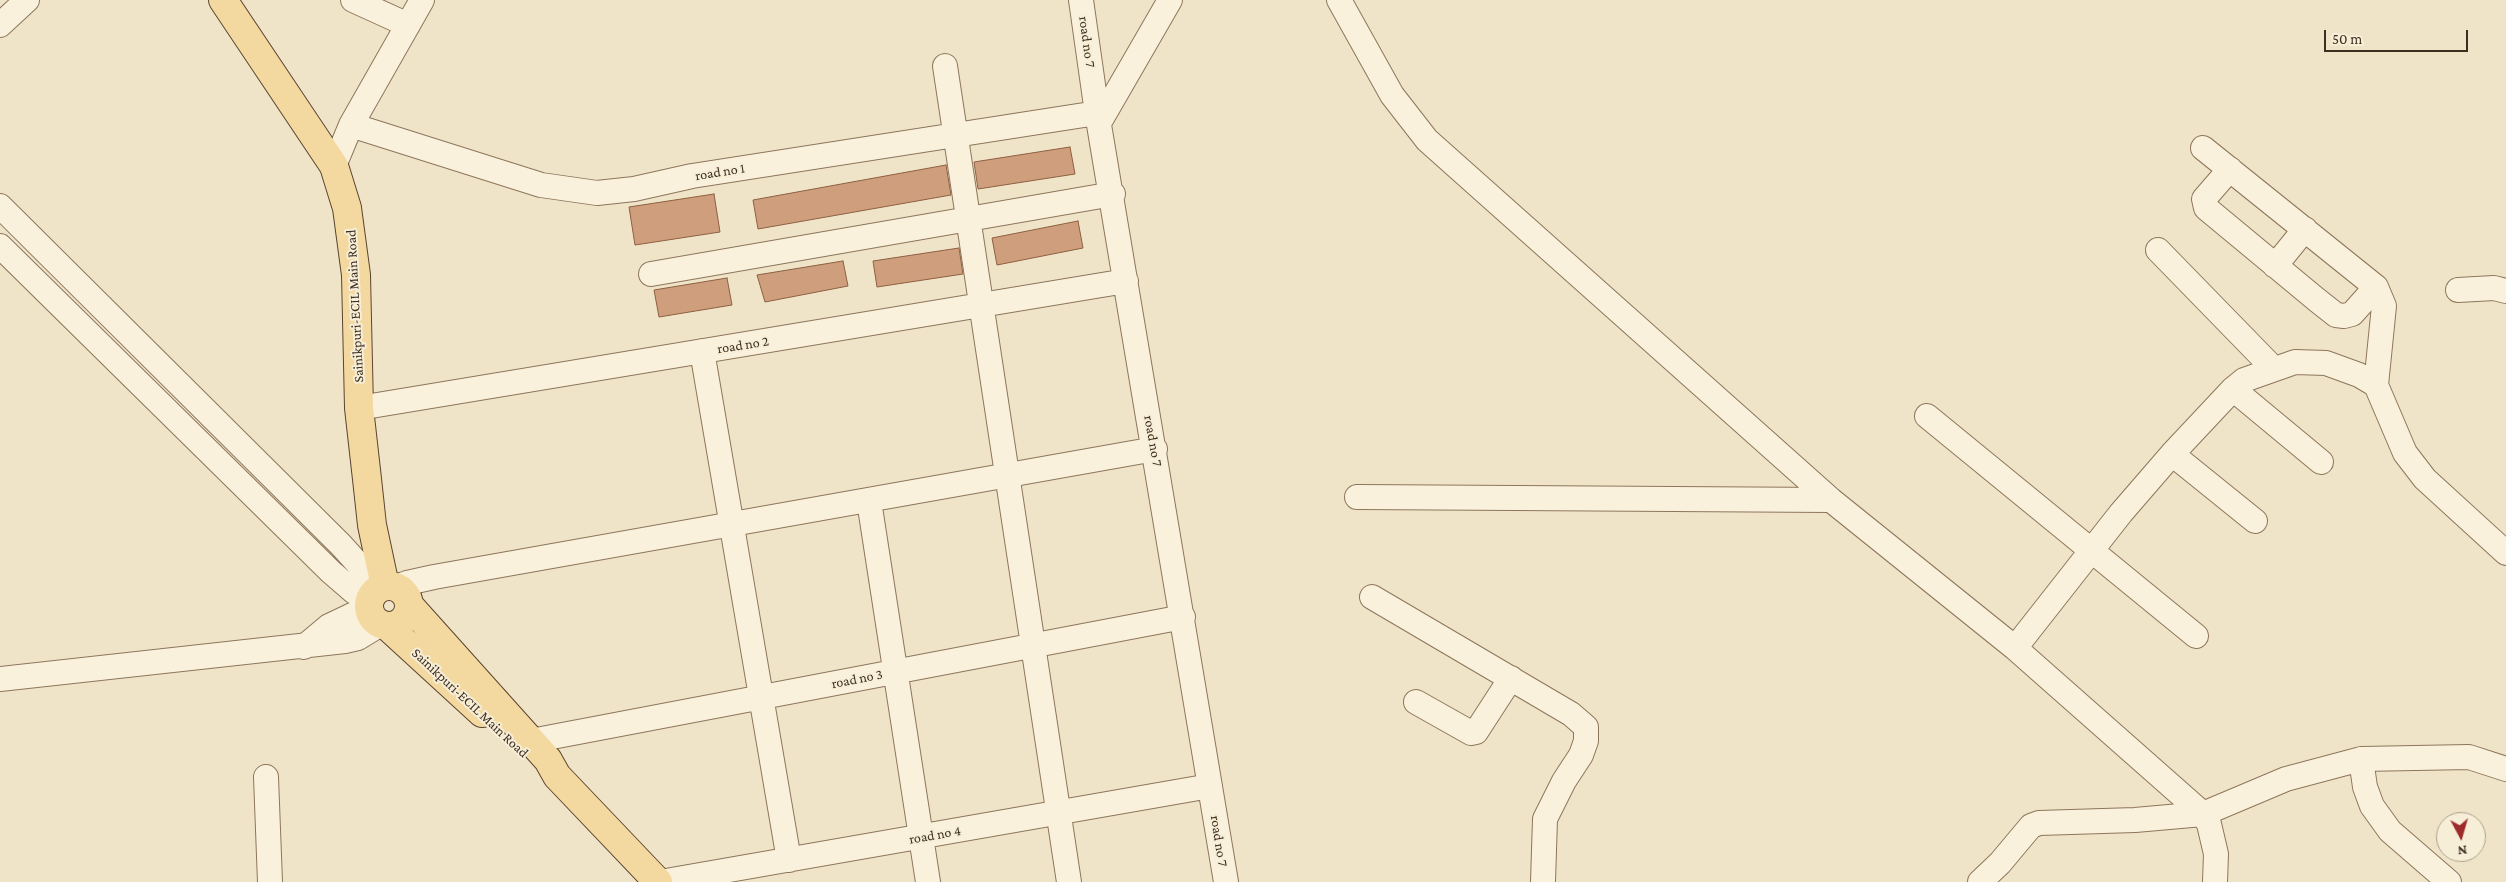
<!DOCTYPE html>
<html>
<head>
<meta charset="utf-8">
<style>
  body { margin:0 }
  #map { position:relative; width:2506px; height:882px; overflow:hidden; background:#f0e4c8; font-family:"Crimson Pro",serif }
  canvas { display:block }
  .north { position:absolute; left:2436px; top:812px; width:50px; height:50px; box-sizing:border-box; background:#f7eed8; border:1px solid #ada18e; border-radius:50%; rotate:174deg; font-size:14px; font-weight:700; line-height:20px; text-align:center; color:#3d2e20 }
  .north::after { content:''; display:block; margin:auto; width:18px; height:22px; background:#9e2a2b; clip-path:polygon(50% 0,100% 100%,50% 72%,0 100%) }
  .scale { position:absolute; left:2324px; top:30px; width:144px; height:22px; box-sizing:border-box; border:2px solid #3d2e20; border-top:0; padding-left:6px; font-size:15px; line-height:18px; white-space:nowrap; color:#3d2e20; -webkit-text-stroke:4px #f7eed8; paint-order:stroke }
</style>
</head>
<body>
<div id="map">
<canvas width="2506" height="882"></canvas>
<div class="north">N</div>
<div class="scale">50 m</div>
</div>
<script>
const ctx = document.querySelector('canvas').getContext('2d');
ctx.lineJoin = 'round';
function fillPath(path, color) { ctx.fillStyle = color; ctx.fill(path, 'evenodd'); }
const shape = rows => new Path2D(rows.map(r => 'M' + r).join(''));
function trace(path, color, width, dash) { ctx.strokeStyle = color; ctx.lineWidth = width; ctx.lineCap = dash ? 'butt' : 'round'; ctx.setLineDash(dash || []); ctx.stroke(path); }
function label(font, color, halo, rows, align = 'center') {
  ctx.font = font + ' "Crimson Pro",serif'; ctx.lineWidth = 4; ctx.setLineDash([]); ctx.textBaseline = 'middle'; ctx.strokeStyle = halo; ctx.fillStyle = color; for (const [text, x, y, turn = 0] of rows) {
    ctx.save(); ctx.translate(x, y); ctx.rotate((+turn || 0) * Math.PI / 180); ctx.textAlign = isNaN(turn) ? turn : align; if (halo) ctx.strokeText(text, 0, 0); ctx.fillText(text, 0, 0); ctx.restore();
  }
}
const building = shape([
  [1070,147,1075,174,978,189,974,162,1070,147],
  [946,165,951,195,758,229,753,200,946,165],
  [714,194,720,232,635,245,629,207,714,194],
  [1078,221,1083,248,997,265,992,238,1078,221],
  [959,248,963,274,877,287,873,261,959,248],
  [843,261,848,286,765,302,757,275,843,261],
  [727,278,732,305,659,317,654,290,727,278]
]);
const minor = shape([
  [353,0,408,25],
  [1081,0,1097,113,1226,882],
  [1339,0,1392,95,1427,140,1831,500,2015,648,2203,814,2209,824,2216,854,2215,882],
  [0,25,27,0],
  [945,66,1069,882],
  [1099,123,1170,0],
  [351,125,541,185,597,193,634,189,692,176,1097,113],
  [2203,148,2376,287,2384,306,2376,385],
  [334,166,351,125,422,0],
  [2230,169,2204,199,2206,208,2317,300,2336,315,2344,316,2352,314,2376,287],
  [0,206,341,545,380,588],
  [0,246,331,572,353,591,369,601],
  [2158,250,2273,368],
  [2275,266,2305,229],
  [651,274,1113,194],
  [2458,290,2494,288,2506,291],
  [702,351,789,860],
  [2233,389,2321,462],
  [359,408,1126,281],
  [1927,416,2196,636],
  [2172,454,2255,521],
  [1357,497,1831,500],
  [869,501,928,882],
  [397,587,407,583,434,577,1155,449],
  [1372,597,1571,714,1586,727,1586,741,1581,755,1564,781,1545,819,1543,882],
  [304,647,329,626,369,607],
  [2015,648,2121,513,2172,454,2233,389,2244,380,2295,362,2326,363,2359,375,2376,385,2405,453,2425,479,2506,553],
  [0,679,345,641,358,638,381,624],
  [1416,702,1471,733,1476,732,1511,678],
  [531,741,1183,617],
  [2361,759,2365,787,2372,806,2390,831,2449,882],
  [266,777,270,882],
  [660,882,1210,786],
  [1980,882,2000,863,2031,826,2039,823,2135,820,2203,814,2286,779,2361,759,2469,757,2506,769]
]);
const major = shape([
  [223,0,334,166,347,208,356,275,359,408,367,479,372,525,385,586],
  '369 606a20 20 0 1 1 40 0a20 20 0 1 1-40 0Z',
  [409,605,548,760,557,776,658,882],
  [387,626,482,713]
]);
const streetNames = [
  ["road no 7",1087,42,82],
  ["road no 1",720,172,-9],
  ["Sainikpuri-ECIL Main Road",355,306,-93],
  ["road no 2",743,345,-9],
  ["road no 7",1153,441,80],
  ["road no 3",857,679,-11],
  ["Sainikpuri-ECIL Main Road",470,703,43],
  ["road no 4",935,835,-10],
  ["road no 7",1219,841,81]
];
fillPath(building, '#cf9f7d');
trace(building, '#8d5f41', 1);
trace(minor, '#8d765c', 26);
trace(major, '#5b4430', 30);
trace(minor, '#faf1dc', 24);
trace(major, '#f3d9a0', 28);
label('14px', '#3d2e20', '#f7eed8', streetNames);
</script>
</body>
</html>
